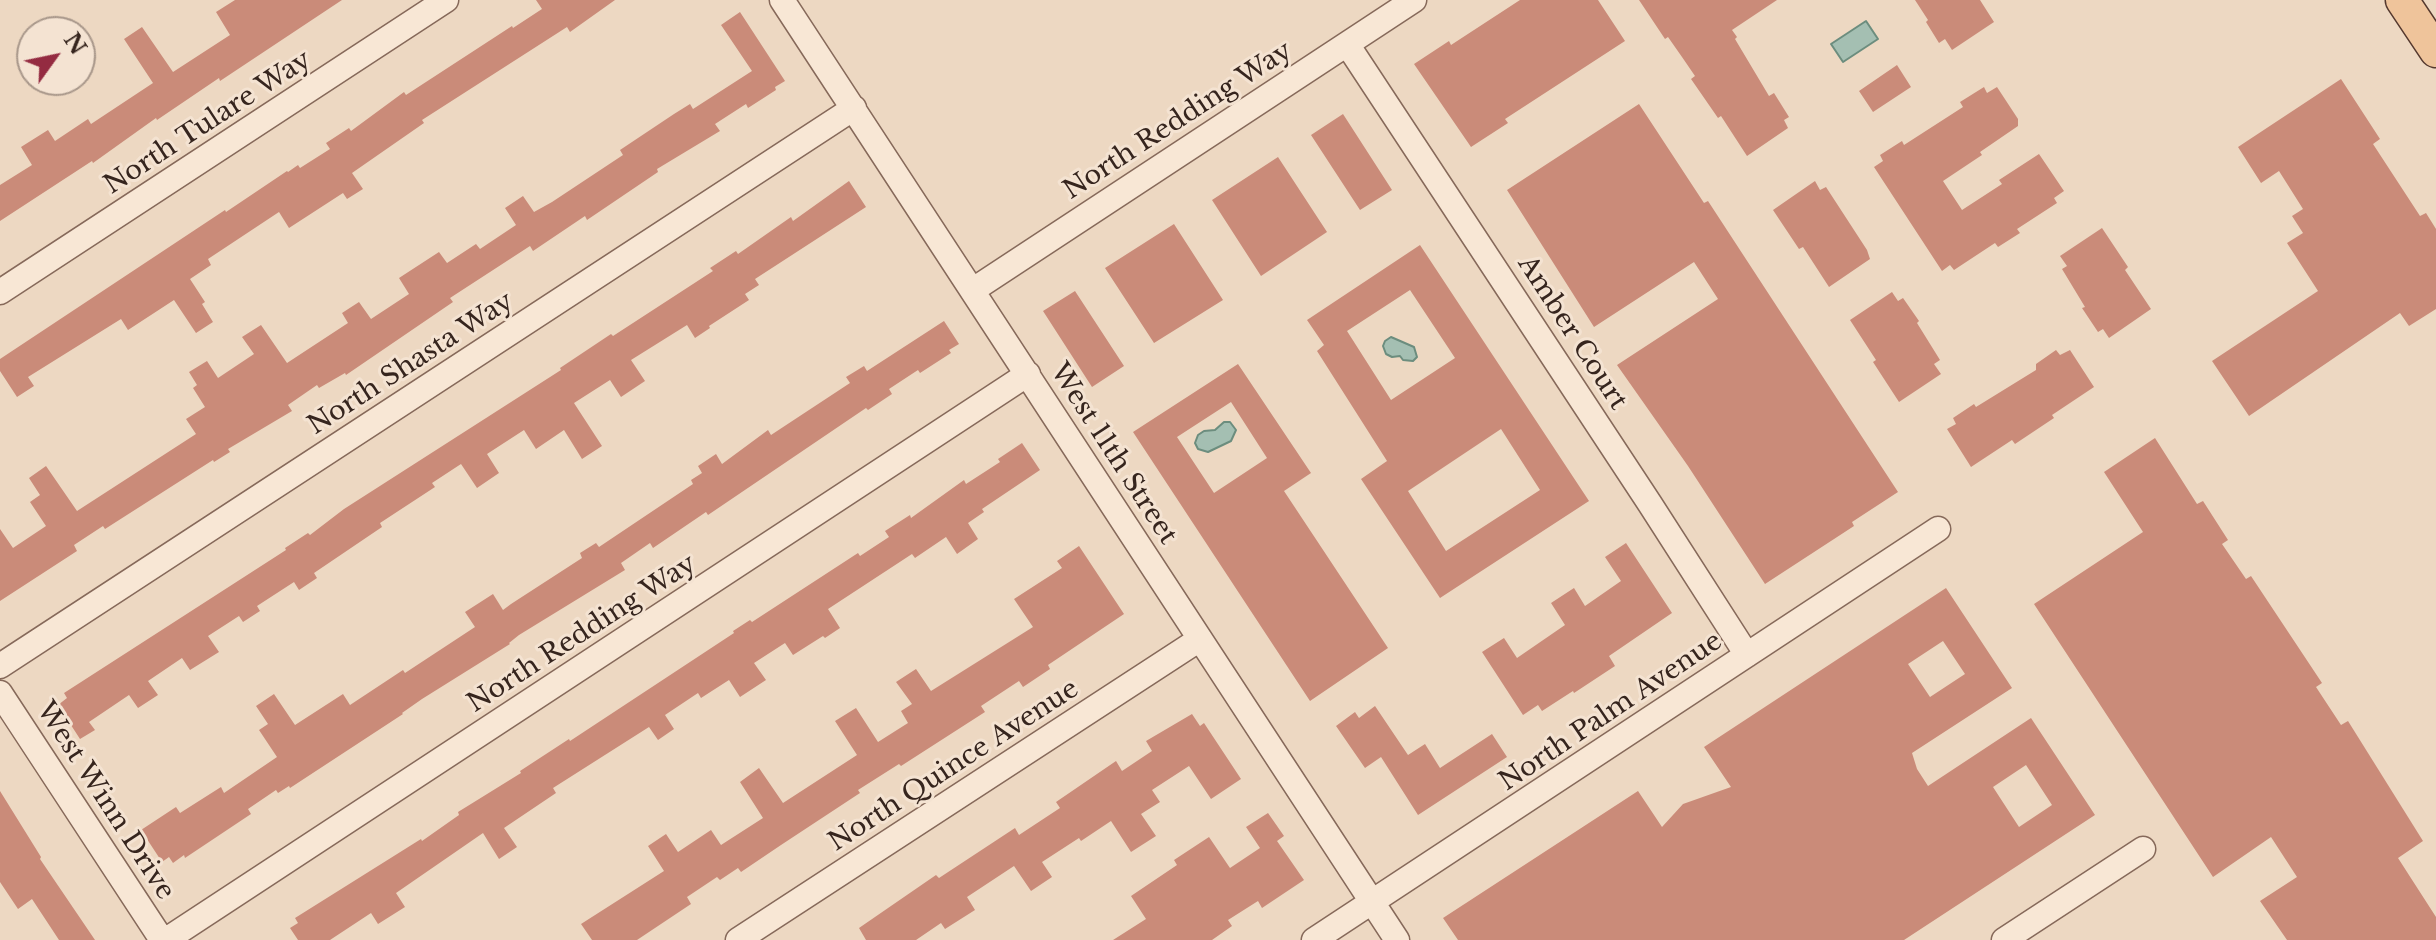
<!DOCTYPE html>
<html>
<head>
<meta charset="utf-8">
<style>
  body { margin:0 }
  #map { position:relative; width:2436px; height:940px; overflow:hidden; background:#edd8c2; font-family:"Libre Baskerville",serif }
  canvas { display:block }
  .north { position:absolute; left:16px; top:16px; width:80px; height:80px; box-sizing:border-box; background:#f4e3d2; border:2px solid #a8978a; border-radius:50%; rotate:57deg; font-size:22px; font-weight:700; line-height:32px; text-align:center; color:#36251e }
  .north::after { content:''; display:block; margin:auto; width:28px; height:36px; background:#942b41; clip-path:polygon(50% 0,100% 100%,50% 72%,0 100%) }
</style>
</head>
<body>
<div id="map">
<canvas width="2436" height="940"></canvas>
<div class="north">N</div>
</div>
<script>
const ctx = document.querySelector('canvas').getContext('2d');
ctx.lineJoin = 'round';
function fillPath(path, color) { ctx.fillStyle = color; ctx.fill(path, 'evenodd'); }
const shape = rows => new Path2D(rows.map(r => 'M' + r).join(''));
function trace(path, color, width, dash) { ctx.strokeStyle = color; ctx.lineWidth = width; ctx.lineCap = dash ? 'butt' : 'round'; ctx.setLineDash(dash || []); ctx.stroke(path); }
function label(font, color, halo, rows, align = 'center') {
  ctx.font = font + ' "Libre Baskerville",serif'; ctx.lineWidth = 6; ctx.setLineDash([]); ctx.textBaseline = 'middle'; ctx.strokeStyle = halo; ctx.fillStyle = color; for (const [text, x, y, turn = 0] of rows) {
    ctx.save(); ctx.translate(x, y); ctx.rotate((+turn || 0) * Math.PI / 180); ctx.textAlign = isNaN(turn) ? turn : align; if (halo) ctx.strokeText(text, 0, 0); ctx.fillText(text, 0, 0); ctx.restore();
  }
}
const water = shape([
  [1866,21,1878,39,1843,62,1831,44,1866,21],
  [1391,337,1414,347,1417,357,1413,361,1403,360,1400,356,1392,357,1386,354,1383,346,1385,341,1391,337],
  [1224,422,1230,422,1236,430,1231,441,1208,452,1198,449,1195,443,1198,435,1204,431,1215,430,1224,422]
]);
const building = shape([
  [235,0,342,0,220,81,219,78,157,120,156,118,93,163,92,161,0,221,0,185,32,165,21,147,48,130,55,141,88,119,91,124,153,83,124,39,142,27,173,72,230,35,216,12],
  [536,0,615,0,570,32,567,27,422,120,424,123,352,173,363,189,347,199,343,193,289,228,279,212,208,259,211,265,190,279,205,302,202,304,213,322,196,333,174,300,128,330,121,319,28,377,34,386,17,397,0,371,0,359,225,210,226,212,287,171,288,172,298,165,300,168,330,149,326,143,349,128,351,131,404,92,406,95,512,26,513,28,542,9],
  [1520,0,1598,0,1625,41,1505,119,1508,123,1471,147,1414,64,1449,41,1451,45],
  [1639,0,1777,0,1732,30,1737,37,1735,39,1769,96,1774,93,1789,117,1784,120,1788,128,1747,156,1721,116,1718,118,1691,79,1695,76,1682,57,1668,37,1665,39],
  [1915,0,1980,0,1994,22,1952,50,1945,39,1939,43,1926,22,1928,20],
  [740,12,785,81,775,87,776,90,748,108,746,104,715,124,720,131,657,169,658,172,587,220,585,216,533,251,530,246,450,298,453,302,346,375,345,373,319,388,317,385,288,405,292,411,228,449,230,452,214,462,213,460,105,529,103,526,74,545,77,551,0,601,0,529,13,548,46,526,30,502,40,495,29,478,46,466,77,511,196,434,186,419,205,407,193,388,197,385,189,372,207,361,218,378,254,354,242,337,261,325,287,363,348,323,342,313,359,302,371,319,409,294,399,278,439,252,447,263,476,244,480,249,516,225,505,208,523,196,534,212,552,202,623,155,620,150,674,114,690,104,693,109,752,71,721,25],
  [1897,65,1911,87,1873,112,1859,91],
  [2341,79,2380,139,2373,144,2420,216,2426,213,2436,229,2436,309,2409,326,2400,313,2249,416,2212,361,2318,291,2287,243,2303,233,2292,216,2303,209,2279,171,2261,183,2238,147],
  [1984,87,1987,93,1997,87,2018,119,2018,126,1980,152,1982,155,1943,181,1962,210,2002,184,1999,180,2039,154,2064,191,2054,198,2057,203,2017,229,2020,233,1998,247,1995,243,1954,270,1950,265,1942,271,1874,167,1883,161,1880,155,1902,141,1904,145,1963,107,1960,102],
  [1639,104,1704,203,1708,201,1898,492,1852,522,1854,526,1765,584,1688,466,1617,365,1718,299,1694,262,1594,327,1507,190],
  [1343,114,1392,190,1360,210,1311,135],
  [1278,157,1327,232,1261,276,1212,200],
  [849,181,866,207,755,279,759,285,745,294,749,300,709,326,710,328,695,338,687,325,631,360,645,381,621,397,610,380,574,403,602,446,582,459,564,430,536,449,524,430,487,454,499,473,477,488,461,464,432,483,435,487,380,523,382,527,314,573,317,578,299,590,294,582,257,606,260,611,243,622,239,616,208,636,219,652,190,670,182,658,148,681,158,695,138,708,129,695,89,722,95,730,80,739,58,705,67,698,64,693,286,550,285,548,308,533,310,535,344,509,561,370,560,368,611,334,613,336,713,271,710,268,736,251,738,254,791,217,793,221],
  [1815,181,1820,190,1826,187,1867,250,1870,259,1829,287,1803,247,1799,249,1773,210],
  [1174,224,1223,300,1154,343,1105,268],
  [2102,228,2128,267,2125,270,2151,309,2109,338,2103,329,2098,332,2082,308,2085,307,2062,269,2067,266,2060,256],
  [1420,245,1589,501,1440,598,1361,479,1387,461,1317,351,1324,345,1307,320],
  [1410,290,1455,358,1391,400,1347,331],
  [1501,429,1540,490,1446,551,1408,491],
  [1075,291,1124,366,1092,387,1043,311],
  [1892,292,1898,301,1903,298,1919,321,1917,323,1940,360,1934,364,1941,374,1899,402,1873,362,1876,360,1850,320],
  [944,321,959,344,949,350,951,353,920,373,918,370,889,389,892,394,868,410,866,408,708,515,706,512,653,548,650,543,621,563,625,570,519,635,509,643,510,644,422,699,402,713,403,714,290,788,289,786,278,793,276,790,248,809,251,814,185,858,184,855,173,863,169,857,162,862,141,830,176,807,180,813,221,787,224,793,277,757,259,730,268,724,256,706,274,694,295,725,343,694,350,705,403,670,405,673,475,627,465,612,493,594,503,610,511,604,582,558,580,553,596,543,599,547,693,484,691,480,702,473,698,466,716,454,722,464,768,430,771,435,850,383,846,377,864,366,867,371],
  [2056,350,2060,355,2070,350,2094,387,2052,415,2054,418,2015,444,2012,440,1971,467,1947,429,1956,424,1953,418,1974,404,1976,407,2036,370,2036,364],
  [1238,364,1311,473,1284,491,1388,648,1310,701,1133,432],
  [1231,402,1267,458,1214,493,1177,437],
  [2155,438,2197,504,2203,501,2228,540,2222,544,2246,579,2251,576,2322,683,2316,687,2341,725,2348,721,2423,841,2398,858,2436,917,2436,940,2287,940,2260,901,2297,877,2271,837,2213,877,2034,604,2143,532,2104,472],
  [1022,443,1040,470,982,509,984,512,968,523,978,539,957,554,946,537,915,558,912,554,828,609,840,628,825,638,823,636,793,655,785,643,754,663,766,680,740,697,729,680,701,698,698,693,665,715,674,729,658,740,649,727,553,788,556,793,504,828,517,847,499,859,483,833,396,893,405,907,378,924,371,913,330,940,298,940,290,928,298,923,295,918,421,839,422,841,459,815,458,812,521,773,520,771,569,739,570,741,734,633,733,631,750,620,752,622,858,553,860,556,889,537,885,531,910,515,911,518,964,480,966,484,1000,462,998,459],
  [1626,543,1672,613,1609,656,1615,666,1574,693,1573,691,1542,711,1538,705,1523,715,1482,652,1504,638,1517,658,1565,625,1551,603,1574,588,1585,606,1621,581,1605,557],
  [1079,546,1124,614,1048,665,1050,669,1023,687,1019,681,981,706,985,712,901,766,899,764,858,790,860,793,781,845,741,872,738,868,720,880,717,877,687,897,691,904,637,940,592,940,581,924,664,871,648,846,666,834,678,852,711,830,721,845,763,818,740,782,759,768,783,803,857,755,835,721,856,708,878,742,908,723,901,711,912,704,896,682,916,669,931,691,1033,627,1014,599,1062,568,1057,561],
  [1946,588,2012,688,1912,753,1917,769,1928,786,2031,718,2095,815,1904,940,1458,940,1443,918,1638,791,1662,827,1683,804,1731,787,1704,747],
  [1943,641,1965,674,1930,697,1908,664],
  [2026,765,2052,805,2019,827,1993,787],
  [1375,706,1408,755,1425,744,1440,768,1492,734,1507,757,1418,815,1381,757,1365,768,1336,726,1355,712,1359,718],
  [1192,714,1200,726,1204,723,1241,779,1211,799,1189,766,1152,790,1160,802,1141,814,1156,836,1131,852,1111,821,1081,841,1079,838,1042,862,1052,877,1031,891,1014,866,967,897,975,910,945,929,941,923,916,940,866,940,859,928,936,875,939,878,1015,828,1019,835,1060,808,1056,802,1116,761,1122,771,1152,751,1146,741],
  [0,791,41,857,40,859,95,940,59,940,32,899,18,909,0,882],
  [1268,813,1284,836,1277,841,1304,880,1262,908,1258,901,1228,920,1232,926,1212,940,1113,940,1146,919,1131,896,1177,865,1174,860,1209,837,1230,868,1260,848,1246,827]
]);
const minor = shape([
  [782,0,1397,940],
  [1347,44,1650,504,1747,655],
  [973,290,1414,0],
  [0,292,446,0],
  [0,666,854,108],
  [0,693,162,940],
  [166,940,1028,374],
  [738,940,1200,639],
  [1314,940,1938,529],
  [2004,940,2143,849]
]);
const major = shape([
  [2402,0,2436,51]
]);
const streetNames = [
  ["North Redding Way",1178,121,-33],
  ["North Tulare Way",208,123,-33],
  ["Amber Court",1572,333,57],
  ["North Shasta Way",411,364,-33],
  ["West 11th Street",1113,454,57],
  ["North Redding Way",582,634,-33],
  ["North Palm Avenue",1611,712,-34],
  ["North Quince Avenue",954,766,-33],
  ["West Winn Drive",105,801,57]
];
fillPath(water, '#a4bfb2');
trace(water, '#6c8d7e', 2);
fillPath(building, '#ca8b79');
trace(minor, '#86695a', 27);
trace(major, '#54382e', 35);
trace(minor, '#f8e7d5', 24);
trace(major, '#efc49b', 32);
label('26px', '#36251e', '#f4e3d2', streetNames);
</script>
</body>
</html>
